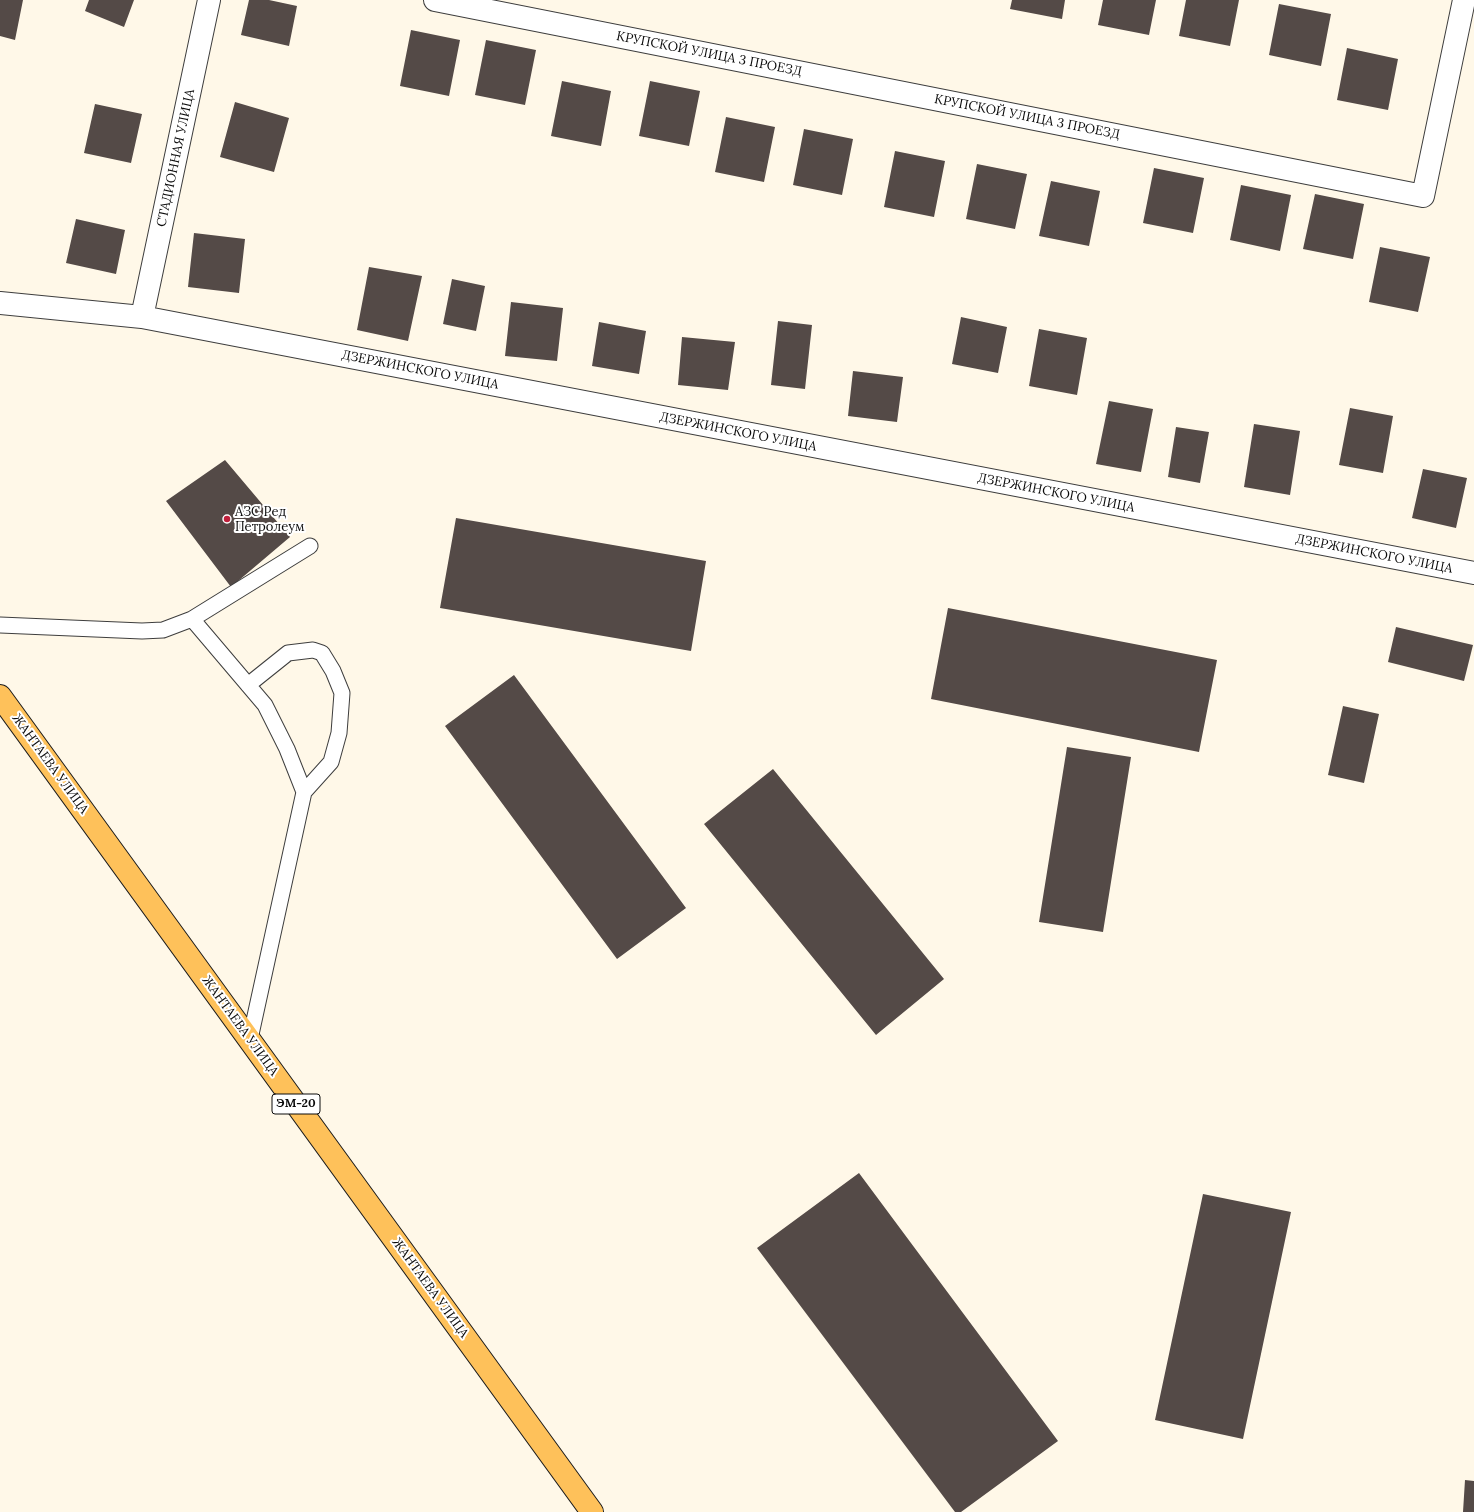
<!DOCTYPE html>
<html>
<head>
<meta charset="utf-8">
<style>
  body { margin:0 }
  canvas { display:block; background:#fff8e8 }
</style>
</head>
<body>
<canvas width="1474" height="1512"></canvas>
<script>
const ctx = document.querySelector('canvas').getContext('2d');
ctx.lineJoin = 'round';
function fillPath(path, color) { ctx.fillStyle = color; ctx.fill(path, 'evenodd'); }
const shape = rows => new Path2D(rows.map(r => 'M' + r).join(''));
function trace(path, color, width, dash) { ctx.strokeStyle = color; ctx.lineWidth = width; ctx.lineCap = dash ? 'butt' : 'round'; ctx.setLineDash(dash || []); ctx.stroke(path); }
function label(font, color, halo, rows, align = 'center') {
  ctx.font = font + ' Lora,serif'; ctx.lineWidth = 4; ctx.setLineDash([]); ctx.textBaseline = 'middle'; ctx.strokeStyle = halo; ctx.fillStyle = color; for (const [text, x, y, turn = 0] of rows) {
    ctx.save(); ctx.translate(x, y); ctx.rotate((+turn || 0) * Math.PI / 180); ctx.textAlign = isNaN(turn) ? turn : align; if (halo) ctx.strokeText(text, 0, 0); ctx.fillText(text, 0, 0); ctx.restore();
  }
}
const building = shape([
  [0,0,23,0,15,40,0,36],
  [89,0,134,0,124,27,85,11],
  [249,0,269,0,297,6,289,46,241,35],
  [1012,0,1065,0,1062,19,1010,9],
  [1103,0,1156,0,1149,35,1098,25],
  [1186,0,1239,0,1230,46,1179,36],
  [1279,4,1331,14,1321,66,1269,55],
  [411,30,460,40,449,96,400,86],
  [486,40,536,50,525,105,475,95],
  [1347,48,1398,59,1388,110,1337,100],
  [562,81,611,91,601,146,551,136],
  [650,81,700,91,689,146,639,136],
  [235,102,289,118,274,172,220,157],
  [95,104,142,114,131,163,84,153],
  [726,117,775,127,764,182,715,172],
  [804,129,853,139,842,195,793,185],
  [895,151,945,161,934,217,884,207],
  [977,164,1027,174,1015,229,966,219],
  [1154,168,1204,178,1193,233,1143,223],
  [1051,181,1100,191,1089,246,1039,236],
  [1241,185,1291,195,1280,251,1230,240],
  [1315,194,1364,204,1353,259,1303,249],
  [76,219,125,230,116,274,66,263],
  [194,233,245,239,239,293,188,287],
  [1380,247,1430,257,1418,312,1369,302],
  [369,267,422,276,408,341,357,330],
  [452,279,485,286,476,331,443,324],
  [511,302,563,308,557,361,505,356],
  [961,317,1007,327,998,373,952,364],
  [778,321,812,325,805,389,771,385],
  [599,322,646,331,639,374,592,366],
  [1039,329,1087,338,1077,395,1029,386],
  [682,337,735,342,728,390,678,385],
  [853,371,903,377,897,422,848,416],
  [1109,401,1153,409,1141,472,1096,464],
  [1350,408,1393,416,1383,473,1339,465],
  [1254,424,1300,431,1290,495,1244,487],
  [1176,427,1209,432,1200,483,1168,477],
  [225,460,290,537,231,587,166,501],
  [1423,469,1467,478,1456,528,1412,518],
  [456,518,706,561,691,651,440,608],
  [948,608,1217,660,1199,752,931,699],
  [1396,627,1473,645,1464,681,1388,662],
  [514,675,686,908,617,959,445,726],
  [1343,706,1379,714,1364,783,1328,775],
  [1067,747,1131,757,1103,932,1039,922],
  [773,769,944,979,876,1035,704,824],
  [859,1173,1058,1441,961,1512,955,1512,757,1248],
  [1203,1194,1291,1212,1243,1439,1155,1420],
  [1465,1480,1474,1481,1474,1512,1463,1512]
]);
const service = shape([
  [192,619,265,705,287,749,304,792,250,1039],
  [0,625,142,631,163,630,192,619,310,546],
  [248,685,288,653,313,650,322,653,333,671,342,693,339,733,331,762,304,792]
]);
const minor = shape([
  [435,0,1423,196,1464,0],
  [0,303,142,317,1474,573],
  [142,317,209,0]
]);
const primary = shape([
  [0,696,592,1512]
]);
const markers = [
  [227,519,4,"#bf1f3b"]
];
const shields = [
  [296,1104,48]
];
const shieldNames = [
  ["ЭМ-20",296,1104]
];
const streetNames = [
  ["КРУПСКОЙ УЛИЦА 3 ПРОЕЗД",709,54,11],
  ["КРУПСКОЙ УЛИЦА 3 ПРОЕЗД",1027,117,11],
  ["СТАДИОННАЯ УЛИЦА",176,158,-78],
  ["ДЗЕРЖИНСКОГО УЛИЦА",420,370,11],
  ["ДЗЕРЖИНСКОГО УЛИЦА",738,432,11],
  ["ДЗЕРЖИНСКОГО УЛИЦА",1056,493,11],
  ["ДЗЕРЖИНСКОГО УЛИЦА",1374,554,11],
  ["ЖАНТАЕВА УЛИЦА",50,764,54],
  ["ЖАНТАЕВА УЛИЦА",240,1026,54],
  ["ЖАНТАЕВА УЛИЦА",430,1288,54]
];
const poiNames = [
  ["АЗС Ред",235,512],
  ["Петролеум",235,527]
];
fillPath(building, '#544a47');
trace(service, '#3e3e3e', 17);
trace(minor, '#3e3e3e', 24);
trace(primary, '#1c1c1c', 24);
trace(service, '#fff', 15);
trace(minor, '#fff', 22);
trace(primary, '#fec15a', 22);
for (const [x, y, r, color] of markers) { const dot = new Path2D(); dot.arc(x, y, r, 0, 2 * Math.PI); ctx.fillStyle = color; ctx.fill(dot); trace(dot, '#fff', 1.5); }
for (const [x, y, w] of shields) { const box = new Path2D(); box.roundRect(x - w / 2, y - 10, w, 20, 3); ctx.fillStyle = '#fff'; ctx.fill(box); trace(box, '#0b0b0b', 1); }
label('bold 12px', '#0b0b0b', null, shieldNames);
label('13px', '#0b0b0b', '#fff', streetNames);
label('13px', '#0b0b0b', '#fff', poiNames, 'left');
</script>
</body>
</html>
